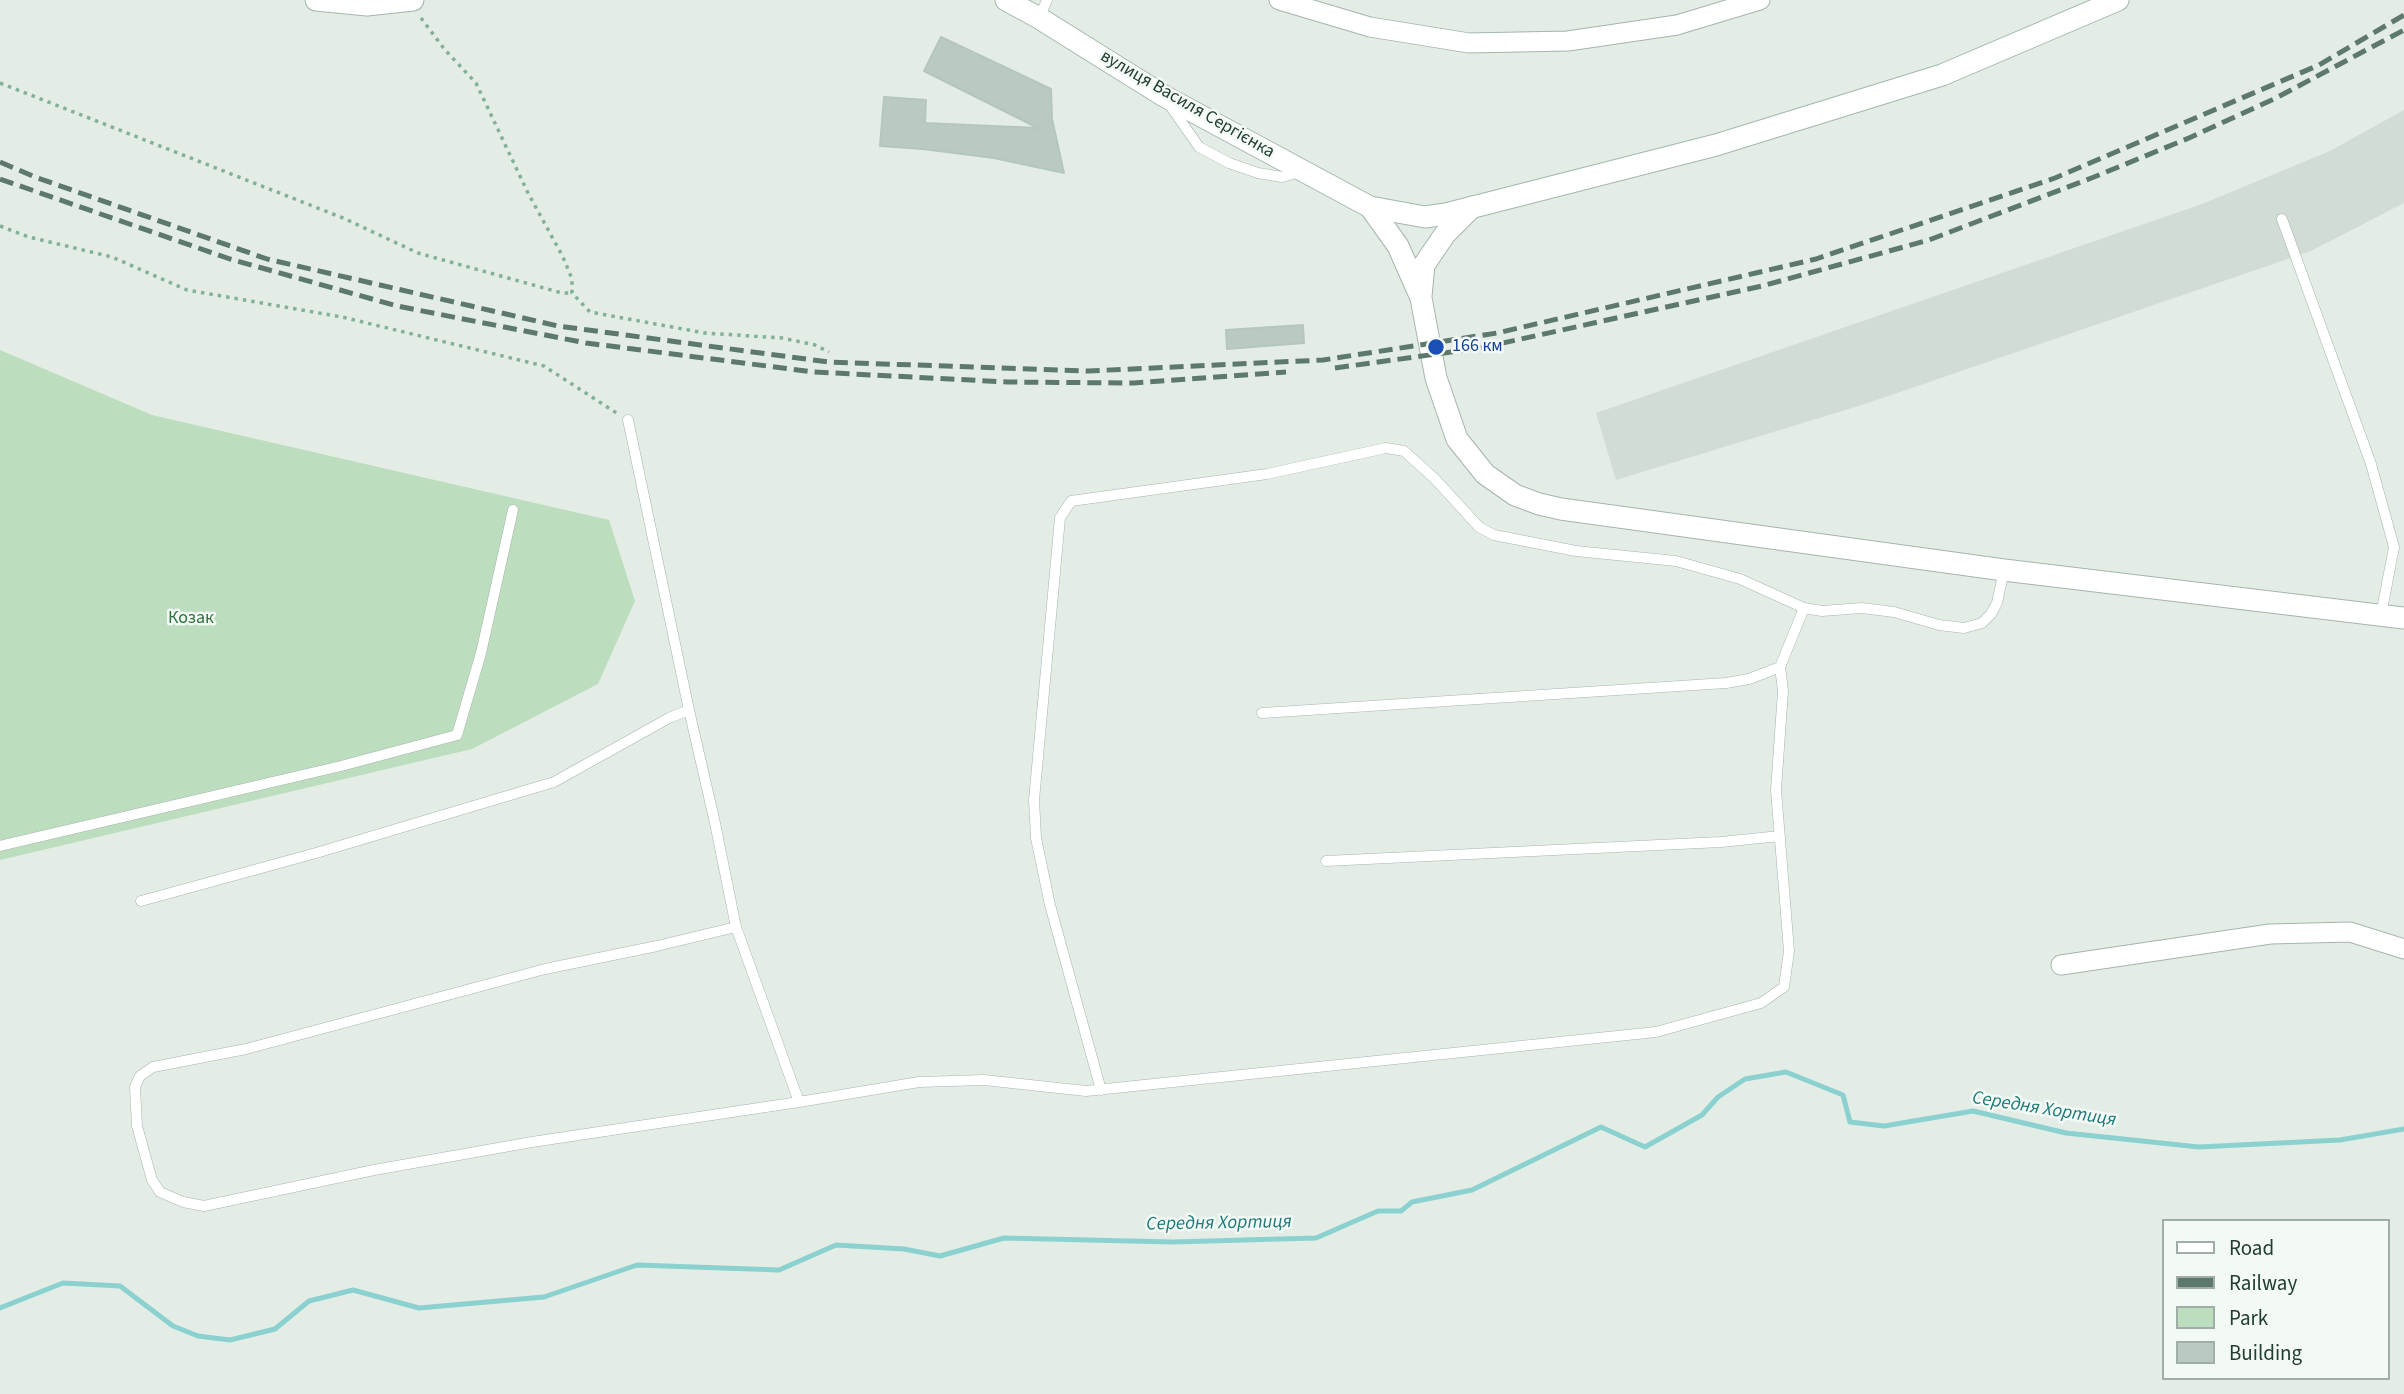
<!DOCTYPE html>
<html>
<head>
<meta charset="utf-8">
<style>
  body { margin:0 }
  #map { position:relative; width:2404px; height:1394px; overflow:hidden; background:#e3ede6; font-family:"Source Sans 3",sans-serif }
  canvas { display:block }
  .legend { position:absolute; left:2162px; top:1219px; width:228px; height:161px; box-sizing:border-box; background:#f3f9f5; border:2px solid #9faea7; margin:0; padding:9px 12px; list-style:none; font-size:21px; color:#223e31 }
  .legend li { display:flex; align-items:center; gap:14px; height:35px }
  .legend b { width:35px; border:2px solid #9faea7 }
</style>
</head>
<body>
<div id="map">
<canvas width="2404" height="1394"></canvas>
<ul class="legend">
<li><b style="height:9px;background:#fff"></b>Road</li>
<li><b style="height:9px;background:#5d796c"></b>Railway</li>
<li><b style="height:19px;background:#bcdebe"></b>Park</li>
<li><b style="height:19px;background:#bbcac1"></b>Building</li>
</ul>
</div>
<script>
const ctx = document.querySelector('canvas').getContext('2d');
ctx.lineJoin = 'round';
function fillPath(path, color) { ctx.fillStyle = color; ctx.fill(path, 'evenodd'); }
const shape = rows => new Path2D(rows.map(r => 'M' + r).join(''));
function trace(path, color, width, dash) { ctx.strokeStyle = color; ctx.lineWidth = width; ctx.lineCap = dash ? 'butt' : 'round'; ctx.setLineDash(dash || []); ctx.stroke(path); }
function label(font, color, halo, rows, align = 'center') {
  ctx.font = font + ' "Source Sans 3",sans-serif'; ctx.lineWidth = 5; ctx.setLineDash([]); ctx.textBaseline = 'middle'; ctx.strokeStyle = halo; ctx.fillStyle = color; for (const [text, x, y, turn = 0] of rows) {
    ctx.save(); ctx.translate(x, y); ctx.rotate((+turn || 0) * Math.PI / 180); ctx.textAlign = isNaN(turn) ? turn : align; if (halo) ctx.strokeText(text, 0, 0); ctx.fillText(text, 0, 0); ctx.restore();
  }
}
const built = shape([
  [2404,110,2404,203,2311,251,1865,404,1616,480,1596,413,2202,204,2330,151]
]);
const green = shape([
  [0,350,152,415,609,520,635,601,598,684,472,749,0,860]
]);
const stream = shape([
  [0,1308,63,1283,120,1286,173,1326,198,1336,230,1340,275,1329,309,1301,353,1290,419,1308,544,1297,637,1265,779,1270,836,1245,904,1249,940,1256,1004,1238,1173,1242,1316,1238,1378,1211,1401,1211,1412,1202,1472,1190,1601,1127,1645,1147,1702,1115,1718,1097,1745,1079,1786,1072,1843,1095,1850,1122,1884,1126,1973,1111,2066,1133,2199,1147,2340,1140,2404,1129]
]);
const building = shape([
  [941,37,1051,89,1052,119,1064,173,994,158,923,149,880,146,884,97,926,100,925,123,1038,128,924,71,941,37],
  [1303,325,1304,343,1227,349,1226,330,1303,325]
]);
const path = shape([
  [421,18,445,50,476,83,528,193,563,257,572,279,572,293,590,312,705,333,782,338,815,345,829,352],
  [0,83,343,218,418,253,562,293,572,293],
  [0,226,29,237,112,257,187,290,342,317,544,366,618,414]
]);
const service = shape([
  [1039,18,1047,0],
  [1169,104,1199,147,1229,163,1258,173,1282,177,1299,172],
  [2282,219,2371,464,2394,547,2381,615],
  [628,420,689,710],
  [1262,713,1726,683,1749,679,1780,667],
  [0,846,341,766,457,735,481,653,513,510],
  [1326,861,1721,842,1780,836],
  [141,901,316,853,554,782,669,718,689,710,715,823,736,927,799,1102,919,1082,984,1080,1086,1091,1656,1032,1761,1003,1784,987,1789,951,1776,790,1783,691,1780,667,1804,608],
  [736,927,657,946,545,969,246,1049,153,1067,140,1076,135,1087,137,1126,152,1180,160,1192,183,1202,204,1206,374,1170,532,1142,799,1102],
  [1101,1090,1050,905,1036,838,1034,800,1060,518,1071,501,1267,474,1386,448,1404,451,1435,479,1479,527,1494,535,1576,551,1676,561,1740,579,1804,608,1822,611,1862,608,1894,612,1939,625,1964,628,1982,623,1991,614,1997,603,2004,570]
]);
const minor = shape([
  [1279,0,1370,27,1469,43,1568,41,1677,25,1760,0],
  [2061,965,2270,934,2350,932,2404,949]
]);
const tertiary = shape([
  [1370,207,1398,246,1421,298,1436,378,1457,439,1485,474,1515,495,1539,504,1561,509,2004,570,2404,618],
  [1421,296,1424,265,1445,234,1472,207]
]);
const secondary = shape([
  [316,0,367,5,413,0],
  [1006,0,1039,18,1164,96,1370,207,1425,217,1446,214,1716,145,1942,75,2118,0]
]);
const rail = shape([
  [0,162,35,177,267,259,558,326,828,362,1088,371,1323,360,1497,333,1816,259,2055,178,2319,65,2404,15],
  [0,179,230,259,397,306,586,343,814,372,1008,382,1134,383,1286,372],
  [1335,368,1480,348,1762,286,1929,240,2094,177,2189,138,2276,98,2404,30]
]);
const markers = [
  [1436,347,9,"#1a4fb4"]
];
const streetNames = [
  ["вулиця Василя Сергієнка",1187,105,30]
];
const transitNames = [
  ["166 км",1452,347]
];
const parkNames = [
  ["Козак",191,619]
];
const waterNames = [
  ["Середня Хортиця",2044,1110,9],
  ["Середня Хортиця",1219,1224,-1]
];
fillPath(built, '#d1dcd5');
fillPath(green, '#bcdebe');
trace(stream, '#8bd1cf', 5);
fillPath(building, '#bbcac1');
trace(building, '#b5c6bc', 2);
trace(service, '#a5b5ac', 11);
trace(minor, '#a5b5ac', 21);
trace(tertiary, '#a5b5ac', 23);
trace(secondary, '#a1b8ac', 23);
trace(path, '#83b099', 3.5, [3.5, 5]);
trace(service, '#fff', 10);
trace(minor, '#fff', 19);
trace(tertiary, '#fff', 21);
trace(secondary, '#fff', 21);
trace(rail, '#5d796c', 5, [14, 7]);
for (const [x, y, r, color] of markers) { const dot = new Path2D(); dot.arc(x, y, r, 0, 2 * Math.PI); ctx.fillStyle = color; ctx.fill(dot); trace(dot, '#f3f9f5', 2.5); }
label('18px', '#223e31', '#f3f9f5', streetNames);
label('18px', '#164399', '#f3f9f5', transitNames, 'left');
label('18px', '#2d743b', '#f3f9f5', parkNames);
label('italic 19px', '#1d7a78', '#f3f9f5', waterNames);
</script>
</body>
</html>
